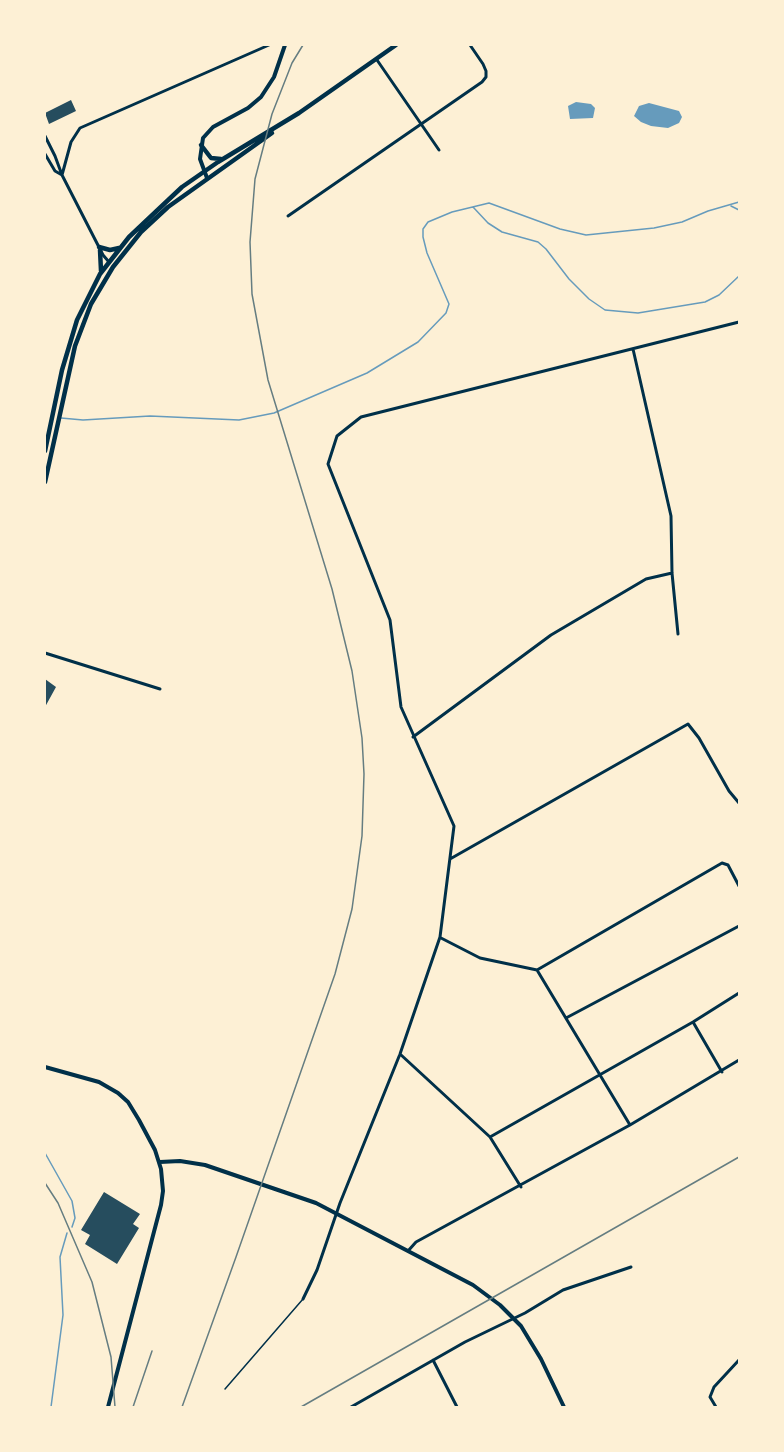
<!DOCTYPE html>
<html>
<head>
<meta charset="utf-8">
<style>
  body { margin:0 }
  #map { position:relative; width:784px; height:1452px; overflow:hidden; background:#fdf0d5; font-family:"Roboto Serif",serif }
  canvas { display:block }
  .frame { position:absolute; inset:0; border:46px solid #fdf0d5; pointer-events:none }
</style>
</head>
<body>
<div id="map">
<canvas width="784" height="1452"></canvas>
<div class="frame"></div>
</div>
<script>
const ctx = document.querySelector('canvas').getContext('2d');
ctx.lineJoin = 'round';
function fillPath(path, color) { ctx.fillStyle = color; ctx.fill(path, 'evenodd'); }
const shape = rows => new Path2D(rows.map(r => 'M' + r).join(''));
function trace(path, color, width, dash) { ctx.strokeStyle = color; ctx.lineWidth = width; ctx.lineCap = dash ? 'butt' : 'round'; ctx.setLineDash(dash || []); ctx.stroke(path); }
const water = shape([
  [576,102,591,104,595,108,593,118,570,119,568,106],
  [649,103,679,111,682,117,679,123,668,128,651,126,641,122,634,116,639,106]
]);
const stream = shape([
  [731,206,739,210],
  [473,207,488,223,502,232,538,242,546,249,569,279,589,299,605,310,638,313,705,302,719,295,739,276],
  [61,418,83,420,150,416,239,420,274,413,367,373,418,342,446,313,449,304,427,253,423,237,423,229,428,222,452,212,489,203,560,229,586,235,654,228,682,222,708,211,739,202],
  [45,1153,72,1201,75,1218,72,1227],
  [51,1407,63,1315,60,1257,67,1233]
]);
const building = shape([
  [71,100,76,111,49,124,45,113],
  [45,679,56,687,45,707],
  [104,1192,140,1214,133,1224,139,1228,117,1264,85,1244,90,1235,81,1230]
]);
const service = shape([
  [225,1389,303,1299]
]);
const minor = shape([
  [377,60,439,150],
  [45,136,55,156,62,175,103,255,109,262],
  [45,154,55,171,62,175],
  [62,175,71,142,80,128,269,45],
  [288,216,482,82,486,77,486,71,483,64,470,45],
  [633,349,671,516,672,573,678,634],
  [45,653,160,689],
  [413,737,551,635,646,579,672,573],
  [450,859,688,724,699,738,729,791,739,803],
  [441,938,480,958,537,970,630,1125],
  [537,970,722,863,728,865,739,886],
  [566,1018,739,926],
  [693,1022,722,1072],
  [400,1054,490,1137,521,1187],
  [490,1137,693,1022,739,993],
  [408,1251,416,1242,630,1125,739,1060],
  [303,1299,317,1270,340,1203,400,1054,440,937,454,826,401,707,390,620,328,464,337,436,361,417,739,322],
  [433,1360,457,1407],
  [351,1407,465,1342,525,1313,563,1290,631,1267],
  [716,1407,710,1397,714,1387,739,1360]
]);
const tertiary = shape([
  [207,178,200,159,203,138,213,127,248,108,261,97,274,77,285,45],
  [45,1067,99,1082,118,1093,128,1102,139,1120,155,1150,161,1169,163,1191,161,1205,108,1407],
  [160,1162,180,1161,205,1165,316,1203,473,1285,500,1305,521,1326,541,1359,564,1407]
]);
const secondary = shape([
  [201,145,211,158,221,159],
  [99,247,110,250,119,248],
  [100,250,101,271],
  [45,451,62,370,77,320,100,274,129,237,182,187,218,162,299,113,396,45],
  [45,482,75,346,91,304,113,267,141,232,168,207,272,133]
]);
const rail = shape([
  [45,1183,58,1203,92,1282,111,1357,115,1407],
  [133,1407,152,1351],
  [182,1407,236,1257,335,974,352,909,362,836,364,774,362,738,352,671,332,589,268,380,252,294,250,242,255,179,272,114,292,63,303,45],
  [301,1407,739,1157]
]);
fillPath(water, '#669bbc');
trace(stream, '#669bbc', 1.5);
fillPath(building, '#264d5e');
trace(service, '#003049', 1.5);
trace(minor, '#003049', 3);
trace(tertiary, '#003049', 4);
trace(secondary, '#003049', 4.5);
trace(rail, '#657d81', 1.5);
</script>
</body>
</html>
